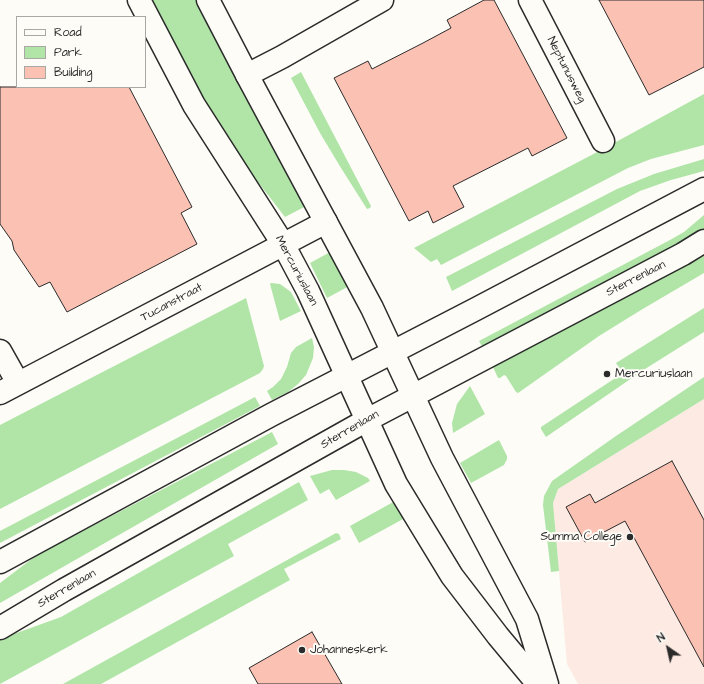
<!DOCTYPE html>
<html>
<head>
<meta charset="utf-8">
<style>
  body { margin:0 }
  #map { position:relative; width:704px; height:684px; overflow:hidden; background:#fdfcf7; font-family:"Architects Daughter",sans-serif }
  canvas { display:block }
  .legend { position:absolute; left:16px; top:16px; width:130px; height:72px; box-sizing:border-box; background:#fdfcf7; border:1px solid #a9a8a5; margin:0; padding:5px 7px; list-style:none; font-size:12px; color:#2b2b2b }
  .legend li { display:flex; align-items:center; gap:8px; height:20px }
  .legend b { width:20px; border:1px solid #a9a8a5 }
  .north { position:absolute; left:648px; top:628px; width:40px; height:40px; -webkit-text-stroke:3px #fdfcf7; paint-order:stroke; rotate:326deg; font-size:11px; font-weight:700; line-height:16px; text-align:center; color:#2b2b2b }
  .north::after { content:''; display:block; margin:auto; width:14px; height:18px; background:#2b2b2b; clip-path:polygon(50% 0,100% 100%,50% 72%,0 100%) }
</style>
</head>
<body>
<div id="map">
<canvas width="704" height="684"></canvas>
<ul class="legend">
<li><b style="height:5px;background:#fdfcf7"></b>Road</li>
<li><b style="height:11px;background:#b0e5a7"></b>Park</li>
<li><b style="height:11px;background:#fbc1b3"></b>Building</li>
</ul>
<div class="north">N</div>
</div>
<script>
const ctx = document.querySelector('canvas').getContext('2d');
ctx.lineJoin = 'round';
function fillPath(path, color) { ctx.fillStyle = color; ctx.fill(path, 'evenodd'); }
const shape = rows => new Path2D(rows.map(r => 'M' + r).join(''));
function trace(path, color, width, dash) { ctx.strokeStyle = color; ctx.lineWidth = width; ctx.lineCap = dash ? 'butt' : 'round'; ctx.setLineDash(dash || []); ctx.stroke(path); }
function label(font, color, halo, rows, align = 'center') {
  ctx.font = font + ' "Architects Daughter",sans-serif'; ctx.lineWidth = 4; ctx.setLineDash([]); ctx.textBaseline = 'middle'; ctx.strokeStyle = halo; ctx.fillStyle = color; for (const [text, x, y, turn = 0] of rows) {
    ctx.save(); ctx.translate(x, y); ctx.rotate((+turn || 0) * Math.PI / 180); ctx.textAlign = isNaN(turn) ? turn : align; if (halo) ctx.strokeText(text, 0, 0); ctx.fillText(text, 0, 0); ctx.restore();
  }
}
const built = shape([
  [704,399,704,684,578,684,567,664,553,503,558,489]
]);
const green = shape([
  [146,0,200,0,308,205,285,217,220,133],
  [301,72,371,206,370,208,367,209,341,168,320,133,291,78],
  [704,94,704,145,651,159,628,168,441,265,437,259,431,262,414,248,603,149],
  [704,159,704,171,671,180,640,191,452,291,446,277,617,189,654,174],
  [704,215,704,233,484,350,479,341,670,240,684,232],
  [332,251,351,285,327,298,310,263],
  [704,251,704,273,641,310,599,336,518,393,516,392,506,376,504,375,500,378,498,378,493,367,516,352],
  [271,283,280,284,291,292,301,311,280,321,270,284],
  [246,298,264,366,263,369,260,373,0,509,0,425],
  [704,308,704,332,645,369,546,437,541,429,541,427,623,373,616,363],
  [312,338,314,347,313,358,306,375,298,384,288,392,272,400,267,391,273,387,281,379,287,367,291,353,296,347],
  [704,377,704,399,558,489,553,503,559,571,551,572,543,505,544,496,552,481,616,436],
  [470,386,485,414,453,433,452,423,457,404],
  [255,397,260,406,0,543,0,531],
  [272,432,278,444,0,603,0,583,37,555],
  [499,440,507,456,507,459,504,465,471,483,460,463],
  [332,470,344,470,356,472,368,478,370,481,336,500,329,489,320,494,310,476],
  [299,482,308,500,228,544,234,556,0,684,0,639,61,617],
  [395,501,405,518,359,543,350,526],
  [336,533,339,534,341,539,284,569,290,580,101,684,63,684]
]);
const building = shape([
  [484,0,494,0,567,138,532,156,528,148,453,186,464,207,433,223,428,211,409,221,334,78,368,61,372,69,423,43,451,28,447,20,484,0],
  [599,0,704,0,704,67,649,95,599,0],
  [0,87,129,87,192,207,181,213,197,244,67,312,50,282,39,287,14,250,12,241,0,224,0,87],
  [672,461,704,520,704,667,625,521,585,542,566,507,590,494,595,503,672,461],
  [312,632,342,684,258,684,249,668,312,632]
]);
const minor = shape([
  [530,0,603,141],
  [247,75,282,57,382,0],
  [0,351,18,383],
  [0,393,326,222]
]);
const tertiary = shape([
  [139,0,194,105,283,244,308,291,396,484,452,576,498,636,538,684],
  [208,0,247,75,372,308,442,458,527,619,547,684]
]);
const secondary = shape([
  [0,562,271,415,476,309,704,189],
  [0,628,64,590,367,420,683,254,704,241]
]);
const markers = [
  [607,374,4,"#2b2b2b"],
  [630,537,4,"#2b2b2b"],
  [302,650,4,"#2b2b2b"]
];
const streetNames = [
  ["Neptunusweg",566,70,63],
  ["Mercuriuslaan",296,271,62],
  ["Sterrenlaan",636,279,-27],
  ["Tucanstraat",172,303,-28],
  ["Sterrenlaan",350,430,-30],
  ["Sterrenlaan",67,589,-30]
];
const poiNames = [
  ["Mercuriuslaan",615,374],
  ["Summa College",622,537,"right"],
  ["Johanneskerk",310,650]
];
fillPath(built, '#fceae3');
fillPath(green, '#b0e5a7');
fillPath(building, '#fbc1b3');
trace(building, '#2b2b2b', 1);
trace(minor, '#2b2b2b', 25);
trace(tertiary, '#2b2b2b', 25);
trace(secondary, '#2b2b2b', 25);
trace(minor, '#fdfcf7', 22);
trace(tertiary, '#fdfcf7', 22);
trace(secondary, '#fdfcf7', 22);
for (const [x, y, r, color] of markers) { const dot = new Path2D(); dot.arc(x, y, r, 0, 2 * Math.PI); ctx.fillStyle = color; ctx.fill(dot); trace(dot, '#fdfcf7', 1.5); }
label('12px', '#2b2b2b', '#fdfcf7', streetNames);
label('12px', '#2b2b2b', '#fdfcf7', poiNames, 'left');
</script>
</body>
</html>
